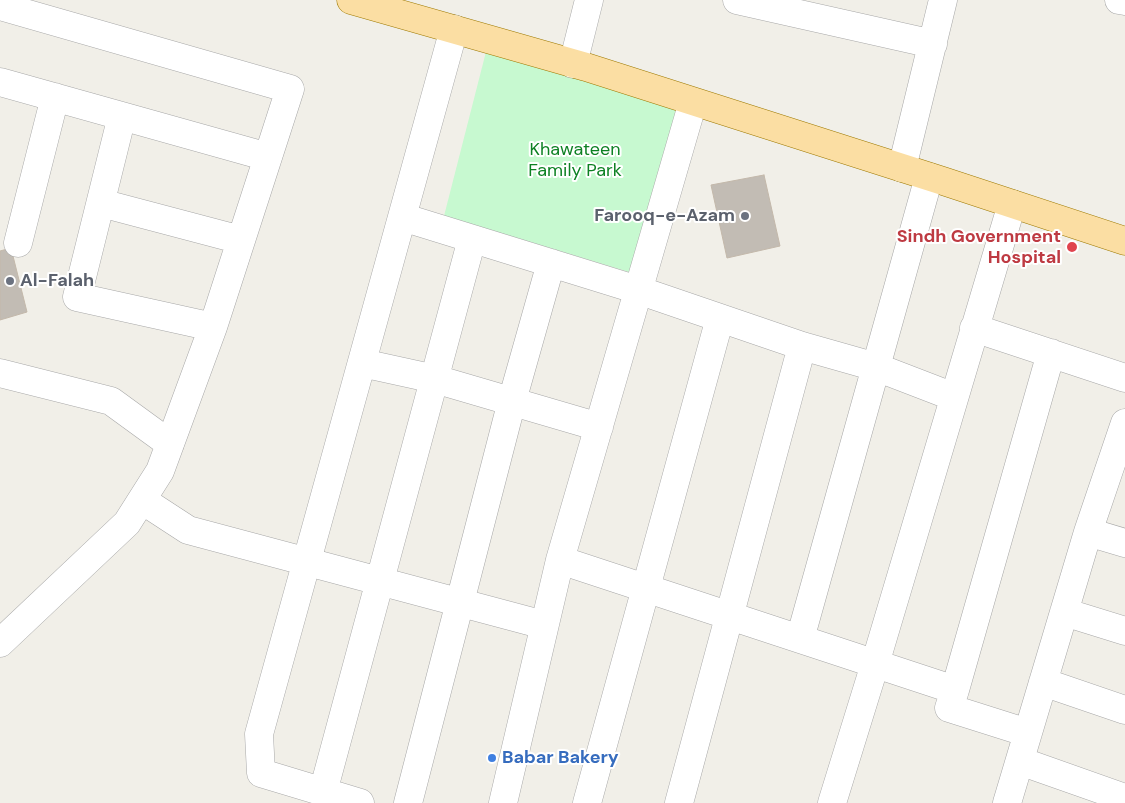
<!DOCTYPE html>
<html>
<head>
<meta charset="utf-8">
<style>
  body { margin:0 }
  canvas { display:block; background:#f1efe8 }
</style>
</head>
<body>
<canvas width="1125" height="803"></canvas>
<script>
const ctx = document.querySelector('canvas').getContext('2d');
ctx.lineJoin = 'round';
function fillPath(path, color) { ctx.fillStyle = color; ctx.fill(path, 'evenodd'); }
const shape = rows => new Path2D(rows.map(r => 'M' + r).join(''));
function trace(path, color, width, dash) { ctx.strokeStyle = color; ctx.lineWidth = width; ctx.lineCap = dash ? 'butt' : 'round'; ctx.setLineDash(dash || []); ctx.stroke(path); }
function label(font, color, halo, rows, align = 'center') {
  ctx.font = font + ' "DM Sans",sans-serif'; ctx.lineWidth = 4; ctx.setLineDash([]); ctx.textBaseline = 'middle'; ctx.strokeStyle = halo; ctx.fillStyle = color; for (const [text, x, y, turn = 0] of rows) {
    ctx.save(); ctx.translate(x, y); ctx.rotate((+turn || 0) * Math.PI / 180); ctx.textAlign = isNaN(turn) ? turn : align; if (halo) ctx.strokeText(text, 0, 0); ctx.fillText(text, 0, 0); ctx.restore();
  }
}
const park = shape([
  [489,40,693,102,642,276,444,216]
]);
const building = shape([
  [764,175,780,246,727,258,711,185,764,175],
  [11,248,27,312,0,320,0,251,11,248]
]);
const minor = shape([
  [737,0,933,44],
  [1119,0,1125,1],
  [0,6,290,89,213,327,160,471,127,523,0,643],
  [573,64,589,0],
  [0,82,268,157],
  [122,116,77,297,213,327],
  [902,168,943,0],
  [101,203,241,240],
  [402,217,638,290,802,346,876,367,954,397],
  [18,243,55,97],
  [974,328,1125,378],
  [362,363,435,379,599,427],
  [0,373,111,401,170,444],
  [142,500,188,530,544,625],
  [1088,532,1125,543],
  [560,560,955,690,949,708,1028,733],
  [1064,612,1125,631],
  [800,639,929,177],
  [1043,682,1125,710],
  [955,690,1051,353],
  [1020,761,1125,798],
  [323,792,472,239],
  [360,803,261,773,259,734,454,29],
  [408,803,512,401,551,263],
  [503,803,560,560,693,102],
  [587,803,720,318],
  [679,803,802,346],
  [832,803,875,664,1012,204],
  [1007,803,1088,532,1125,423]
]);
const major = shape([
  [351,0,586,67,943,181,1125,241]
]);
const markers = [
  [745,216,5,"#6b7280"],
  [1072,247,6,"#e0444e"],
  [10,281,5,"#6b7280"],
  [492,758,5,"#3f7fe0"]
];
const parkNames = [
  ["Khawateen",575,150],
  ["Family Park",575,171]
];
const worshipNames = [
  ["Farooq-e-Azam",735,216],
  ["Al-Falah",20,281,"left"]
];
const healthNames = [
  ["Sindh Government",1061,237],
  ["Hospital",1061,258]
];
const shopNames = [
  ["Babar Bakery",502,758]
];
fillPath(park, '#c7f9d0');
fillPath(building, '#c2bcb4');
trace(building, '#c3b8aa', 1);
trace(minor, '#a8a8a8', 29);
trace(major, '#9d7901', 29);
trace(minor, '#fff', 28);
trace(major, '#fbdea3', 28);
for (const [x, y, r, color] of markers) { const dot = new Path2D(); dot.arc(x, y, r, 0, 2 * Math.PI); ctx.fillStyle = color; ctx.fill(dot); trace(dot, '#fff', 2); }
label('18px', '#0d8123', '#fff', parkNames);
label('bold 18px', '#5b616d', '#fff', worshipNames, 'right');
label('bold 18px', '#be3a42', '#fff', healthNames, 'right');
label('bold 18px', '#366cbe', '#fff', shopNames, 'left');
</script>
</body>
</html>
